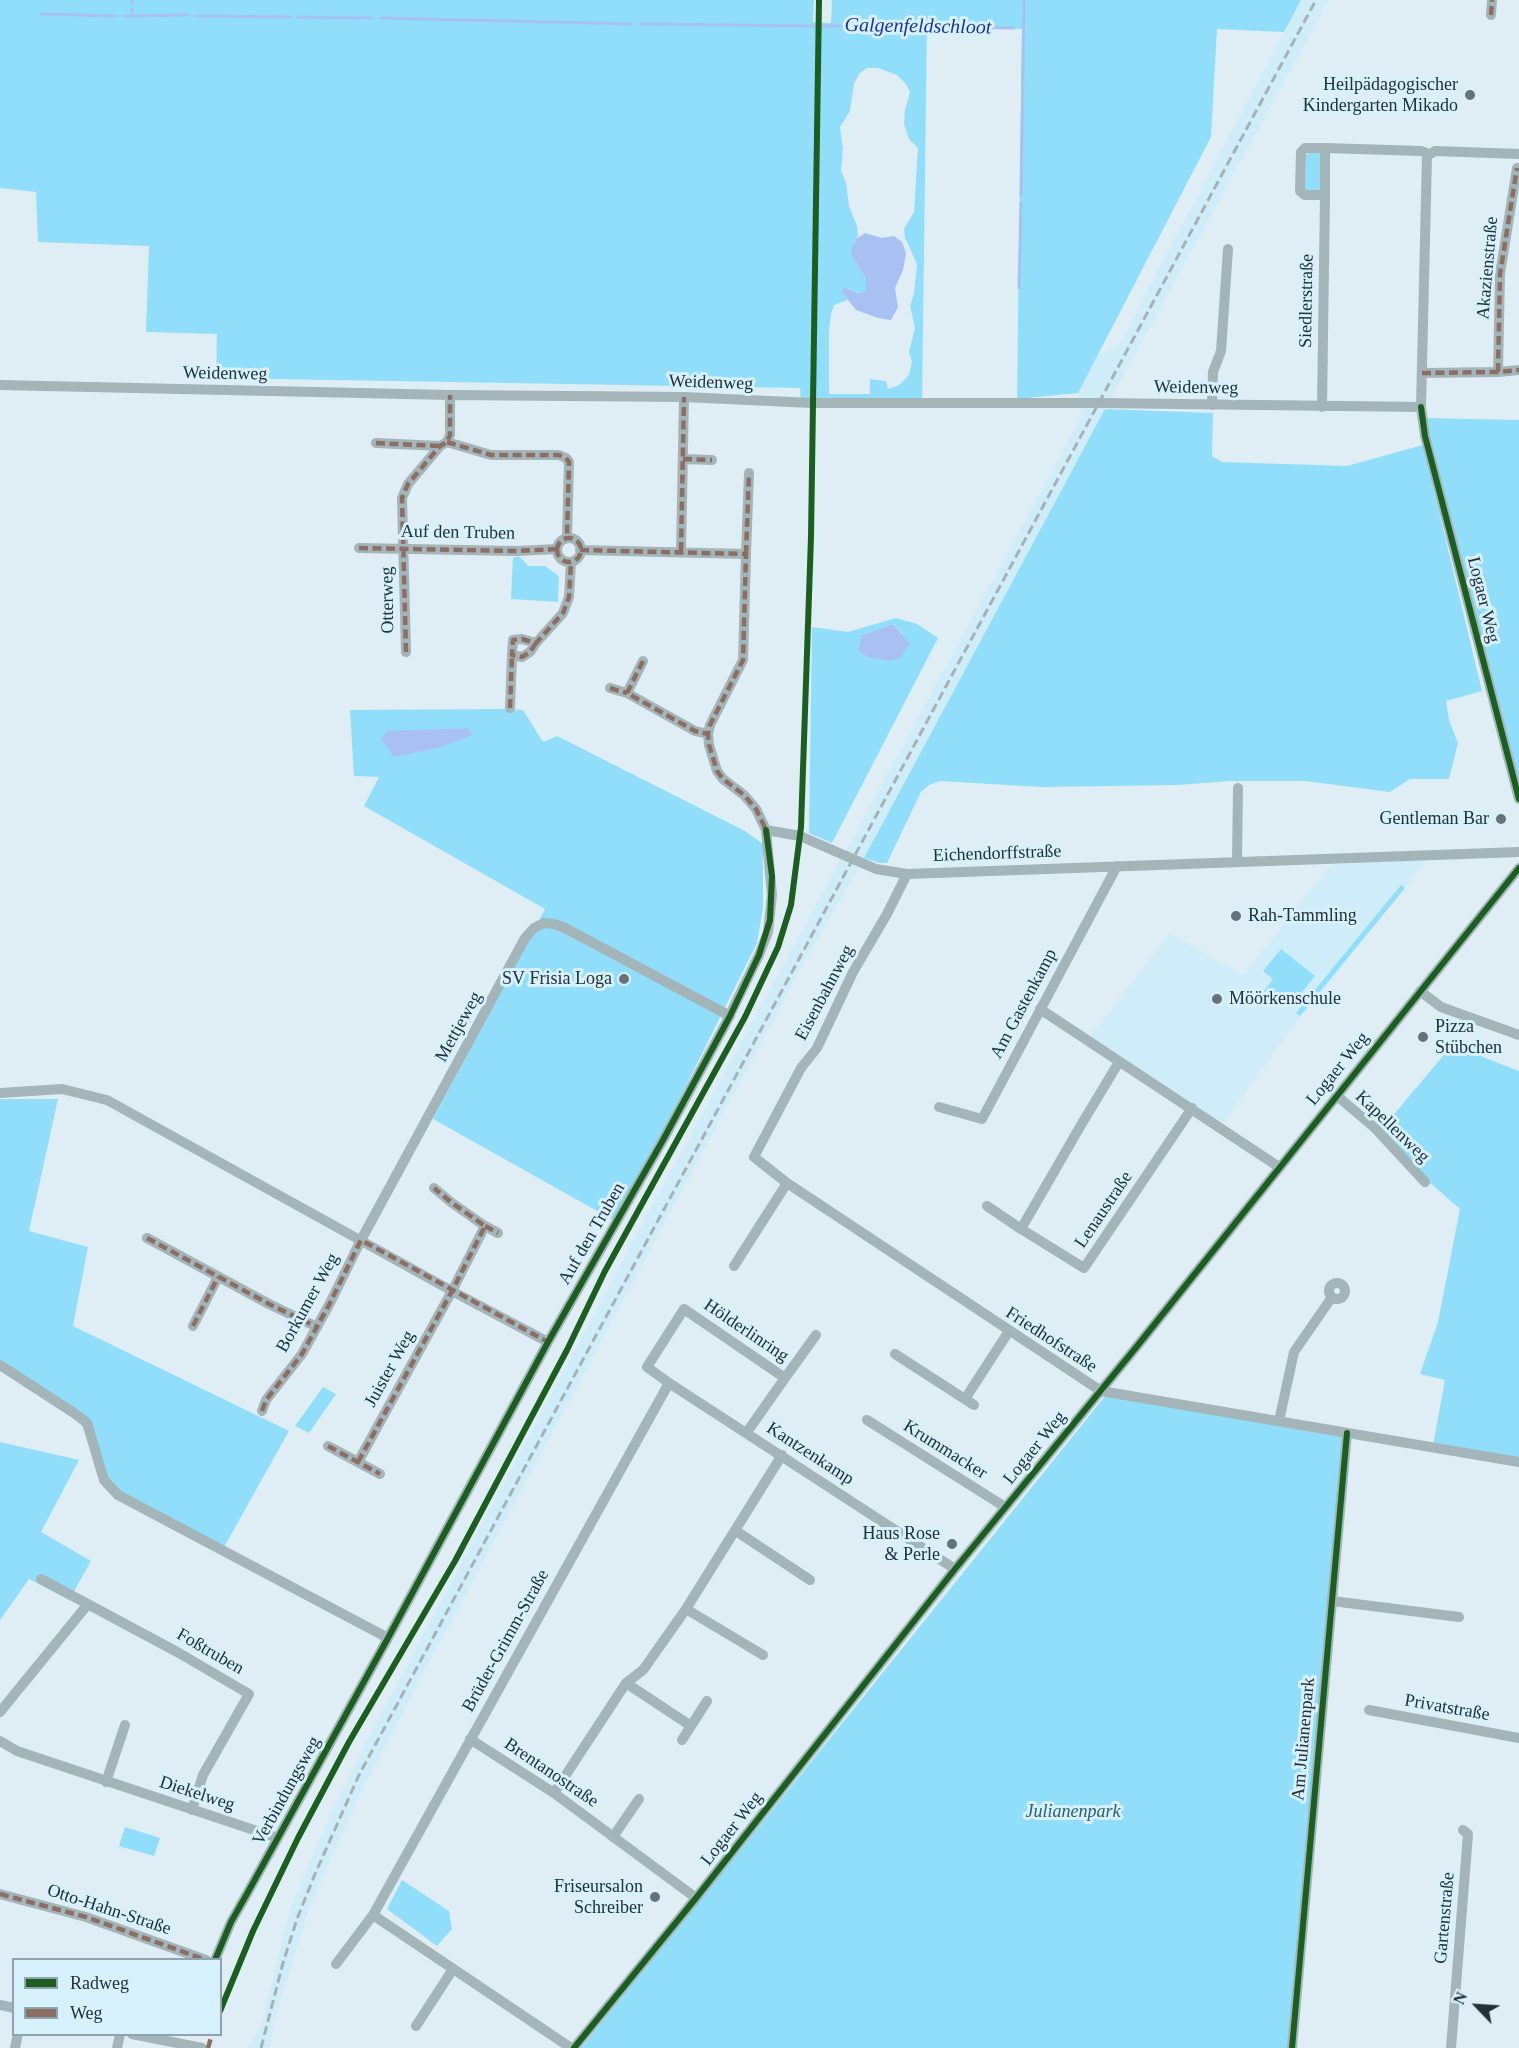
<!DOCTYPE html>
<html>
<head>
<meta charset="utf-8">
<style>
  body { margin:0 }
  #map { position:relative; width:1519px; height:2048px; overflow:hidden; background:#dfeef4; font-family:"Times New Roman",serif }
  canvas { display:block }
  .legend { position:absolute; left:12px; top:1958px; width:210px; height:78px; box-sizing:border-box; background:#d7f1fc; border:2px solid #8fa4ac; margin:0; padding:8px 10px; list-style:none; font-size:18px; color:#233035 }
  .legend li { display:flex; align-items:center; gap:12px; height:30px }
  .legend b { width:30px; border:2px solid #8fa4ac }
  .north { position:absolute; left:1447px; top:1976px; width:60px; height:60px; -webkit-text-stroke:4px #d7f1fc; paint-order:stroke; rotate:295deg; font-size:16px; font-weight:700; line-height:24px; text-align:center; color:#233035 }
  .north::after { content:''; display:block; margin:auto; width:21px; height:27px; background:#233035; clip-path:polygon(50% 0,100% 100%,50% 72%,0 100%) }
</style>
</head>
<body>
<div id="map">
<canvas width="1519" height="2048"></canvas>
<ul class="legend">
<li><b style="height:8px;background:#1b5e20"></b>Radweg</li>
<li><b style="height:8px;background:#8d6e63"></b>Weg</li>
</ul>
<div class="north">N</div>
</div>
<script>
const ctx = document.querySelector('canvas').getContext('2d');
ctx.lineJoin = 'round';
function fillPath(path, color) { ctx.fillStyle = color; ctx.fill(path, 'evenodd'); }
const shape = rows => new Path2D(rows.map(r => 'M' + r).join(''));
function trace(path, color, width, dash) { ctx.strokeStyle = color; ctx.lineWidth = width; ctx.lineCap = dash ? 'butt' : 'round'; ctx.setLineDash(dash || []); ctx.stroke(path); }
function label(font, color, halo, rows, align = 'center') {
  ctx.font = font + ' "Times New Roman",serif'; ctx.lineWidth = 6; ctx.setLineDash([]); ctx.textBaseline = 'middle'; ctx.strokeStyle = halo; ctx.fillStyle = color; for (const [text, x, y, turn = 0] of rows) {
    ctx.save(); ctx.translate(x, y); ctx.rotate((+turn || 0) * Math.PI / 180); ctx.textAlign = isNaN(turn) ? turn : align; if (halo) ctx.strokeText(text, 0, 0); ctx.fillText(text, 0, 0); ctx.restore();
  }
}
const built = shape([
  [1301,0,1329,0,1105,409,864,858,806,959,424,1672,359,1796,309,1908,274,2023,270,2048,248,2048,262,2023,290,1909,320,1838,367,1740,643,1222,1081,418,1078,393,1095,358,1119,344],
  [1429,858,1296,1023,1220,1127,1087,1040,1170,933,1243,975,1330,865]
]);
const green = shape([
  [0,0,814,0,813,22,831,23,832,0,1301,0,1284,32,1217,29,1211,137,1078,393,1017,399,1022,29,927,24,922,403,801,403,800,388,216,378,217,334,146,332,149,246,38,242,36,192,0,188],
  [867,68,878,68,897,75,906,84,910,92,905,110,904,124,909,139,918,148,914,212,904,229,905,238,917,264,914,294,910,306,915,328,909,352,912,362,909,375,899,385,888,389,886,381,870,379,870,394,829,394,829,331,831,314,834,305,848,300,841,291,844,287,862,294,866,292,867,284,866,278,854,260,854,242,858,236,857,226,849,206,846,183,841,171,843,149,840,127,850,111,854,84,859,74],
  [1311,152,1320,152,1322,189,1318,192,1305,190,1306,155],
  [1105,409,1213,413,1212,456,1222,462,1347,466,1423,445,1482,691,1446,701,1449,720,1458,743,1449,779,1410,779,1390,792,1305,781,1230,781,1178,785,1041,787,940,781,929,785,921,792,887,863,880,863,864,858],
  [1425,418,1519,420,1519,792],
  [513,557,520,557,528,566,545,566,559,576,558,602,511,599],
  [896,618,917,624,938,638,832,843,809,833,812,627,848,632],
  [893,624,902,634,890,661,869,658,859,651,862,635],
  [510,709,523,710,543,742,557,736,745,831,763,844,763,908,757,943,661,1136,615,1221,433,1119,545,909,364,806,379,777,354,776,350,710],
  [1401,885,1405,888,1300,1016,1296,1013],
  [1281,949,1315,976,1297,998,1290,993,1281,1004,1264,991,1273,979,1263,971],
  [1452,1045,1519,1071,1519,1458,1433,1445,1445,1380,1420,1374,1438,1322,1460,1209,1429,1182,1381,1130],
  [0,1099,58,1099,29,1231,88,1247,73,1326,289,1431,223,1549,118,1495,104,1480,87,1423,0,1365],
  [323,1387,336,1394,309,1433,295,1426],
  [1106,1395,1343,1436,1290,2048,581,2048],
  [0,1442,79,1460,41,1532,91,1561,69,1600,29,1579,0,1620],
  [125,1827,160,1838,154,1856,119,1846],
  [402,1880,449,1911,452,1929,437,1946,387,1909]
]);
const water = shape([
  [865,233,882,238,894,236,902,242,904,247,906,254,903,270,895,288,898,307,891,320,878,318,856,310,841,291,844,287,858,293,863,293,866,290,866,278,852,257,851,251,856,239],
  [893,624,910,644,900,658,890,661,869,658,858,651,862,635],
  [468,728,473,735,441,747,394,757,381,739,387,731]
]);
const stream = shape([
  [132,3,132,0],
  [41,14,116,16],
  [124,16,188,15],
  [132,16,132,9],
  [196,16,291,17],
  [298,17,372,18],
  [381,18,633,24],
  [641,24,1014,28],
  [1021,195,1024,0],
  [1019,288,1021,203]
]);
const minor = shape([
  [1491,15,1492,0],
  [1325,148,1421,151,1429,154],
  [1519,154,1435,151,1427,156,1421,407,1425,436,1519,799],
  [1498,372,1500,274,1517,168],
  [1422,373,1498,372,1519,370],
  [0,385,450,395,684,397,812,403,1099,403,1421,407],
  [1212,405,1213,372,1221,351,1228,249],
  [1322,407,1325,195,1325,148,1305,148,1301,152,1300,191,1305,195,1325,195],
  [447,442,491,455,559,455,566,458,569,462,567,538],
  [376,443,440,446],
  [683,459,712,460],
  '557 550a12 12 0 1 1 24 0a12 12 0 1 1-24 0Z',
  [359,548,517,551,557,549],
  [681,551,684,397],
  [746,554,749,473],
  [536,643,530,652,522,657,512,655,513,640,522,639,536,643,563,613,569,597,571,562],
  [406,652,402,498,408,484,440,446,447,442,450,435,450,395],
  [643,661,627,693,695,731,708,734],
  [610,688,627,693],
  [510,708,512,655],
  [766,830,800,836,876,869,907,874,1519,852],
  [1237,862,1238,788],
  [907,874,887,914,853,972,817,1048,801,1068,754,1157,787,1183,1101,1391,1519,1462],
  [1420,991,1441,1007,1519,1035],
  [1040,1009,1279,1167],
  [1119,1062,1081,1125,1021,1229,1026,1232,1084,1268,1192,1108],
  [0,1093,62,1089,107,1100,452,1291,548,1342],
  [1336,1095,1375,1128,1425,1182],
  [939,1107,982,1119,1117,866],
  [987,1206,1021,1229],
  [485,1226,498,1233],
  [147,1238,269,1304,317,1327],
  [734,1266,787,1183],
  '1329 1291a8 8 0 1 1 16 0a8 8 0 1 1-16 0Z',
  [193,1326,218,1277],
  [895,1354,974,1405],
  [0,1365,74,1413,87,1423,104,1480,118,1495,388,1638],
  [785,1378,816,1335],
  [965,1399,1009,1331],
  [262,1411,266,1400,302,1354,330,1303,361,1240,525,938,534,928,544,923,554,924,565,928,730,1016],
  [867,1420,1005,1507],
  [1279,1421,1294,1352,1332,1297],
  [747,1432,785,1378,684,1309,647,1367,669,1383,955,1569],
  [328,1446,380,1474],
  [358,1462,452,1291,485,1226,452,1203,434,1188],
  [736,1531,810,1580],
  [41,1579,179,1653,249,1694,203,1775,192,1810],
  [1332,1601,1459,1617],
  [686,1609,763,1655],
  [626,1683,691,1726],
  [1369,1710,1519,1738],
  [0,1712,88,1604],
  [470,1739,554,1793,696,1898],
  [682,1740,707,1701],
  [0,1741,17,1751,278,1838],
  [106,1782,125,1725],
  [554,1793,626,1683,643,1670,686,1609,782,1455],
  [613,1837,639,1799],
  [0,1894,86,1917,206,1960],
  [215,1960,231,1922,248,1892,388,1638,548,1342,663,1140,724,1027,759,955,768,932,772,895,766,830,756,809,744,795,723,779,717,771,709,745,708,734,710,725,743,660,746,554,580,550],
  [336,1964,373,1915],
  [0,2005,14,2008],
  [416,2026,453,1969],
  [132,2034,202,2048],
  [15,2048,18,2034],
  [117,2048,120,2034],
  [571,2048,373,1915,669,1383],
  [574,2048,696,1898,955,1569,1138,1345,1519,868],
  [1292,2048,1347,1433],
  [1451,2048,1468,1834,1463,1830]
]);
const rail = shape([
  [261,2048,283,1963,297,1919,315,1874,359,1775,1316,0]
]);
const quiet = shape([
  [1491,15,1492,0],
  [1498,372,1500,274,1517,168],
  [1422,373,1498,372,1519,370],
  [447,442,491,455,559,455,566,458,569,462,567,538],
  [376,443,440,446],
  [683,459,712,460],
  '557 550a12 12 0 1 1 24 0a12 12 0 1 1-24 0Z',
  [359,548,517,551,557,549],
  [580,550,746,554,743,660,710,725,708,734,709,745,717,771,723,779,744,795,756,809,766,830],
  [681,551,684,397],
  [746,554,749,473],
  [536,643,530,652,522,657,512,655,513,640,522,639,536,643,563,613,569,597,571,562],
  [406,652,402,498,408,484,440,446,447,442,450,435,450,395],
  [643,661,627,693,695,731,708,734],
  [610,688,627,693],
  [510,708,512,655],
  [485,1226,498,1233],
  [147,1238,269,1304,317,1327],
  [193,1326,218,1277],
  [262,1411,266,1400,302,1354,330,1303,361,1240,548,1342],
  [328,1446,380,1474],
  [358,1462,452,1291,485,1226,452,1203,434,1188],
  [0,1894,86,1917,206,1960],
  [208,2048,212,2034]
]);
const cycleway = shape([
  [1421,407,1425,436,1519,799],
  [215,1960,231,1922,248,1892,388,1638,548,1342,663,1140,730,1016,759,955,770,920,772,876,766,830],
  [220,2011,253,1931,298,1838,349,1742,455,1561,567,1350,605,1271,745,1017,778,947,791,905,801,827,811,537,819,0],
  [574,2048,696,1898,955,1569,1138,1345,1519,868],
  [1292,2048,1347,1433]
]);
const markers = [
  [1470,95,6,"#657278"],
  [1501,819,6,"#657278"],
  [1236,916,6,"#657278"],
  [624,979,6,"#657278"],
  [1217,999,6,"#657278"],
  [1423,1037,6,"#657278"],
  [952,1544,6,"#657278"],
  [655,1897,6,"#657278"]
];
const poiNames = [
  ["Heilpädagogischer",1458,85],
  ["Kindergarten Mikado",1458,106],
  ["Gentleman Bar",1489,819],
  ["Rah-Tammling",1248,916,"left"],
  ["SV Frisia Loga",612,979],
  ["Möörkenschule",1229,999,"left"],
  ["Pizza",1435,1027,"left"],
  ["Stübchen",1435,1048,"left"],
  ["Haus Rose",940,1534],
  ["& Perle",940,1555],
  ["Friseursalon",643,1887],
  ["Schreiber",643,1908]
];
const streetNames = [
  ["Akazienstraße",1488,268,-85],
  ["Siedlerstraße",1307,301,-89],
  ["Weidenweg",225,374,1],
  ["Weidenweg",711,383,2],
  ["Weidenweg",1196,388,1],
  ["Auf den Truben",458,533,1],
  ["Otterweg",388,600,-91],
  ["Logaer Weg",1483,600,76],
  ["Eichendorffstraße",997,854,-2],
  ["Eisenbahnweg",825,993,-62],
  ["Am Gastenkamp",1024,1004,-62],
  ["Mettjeweg",459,1027,-61],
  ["Logaer Weg",1338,1069,-51],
  ["Kapellenweg",1392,1127,44],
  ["Lenaustraße",1104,1210,-56],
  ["Auf den Truben",592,1234,-60],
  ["Borkumer Weg",308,1303,-61],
  ["Hölderlinring",746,1331,34],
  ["Friedhofstraße",1051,1340,33],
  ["Juister Weg",390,1369,-61],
  ["Logaer Weg",1035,1448,-51],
  ["Krummacker",945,1450,32],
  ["Kantzenkamp",810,1454,33],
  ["Brüder-Grimm-Straße",506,1641,-61],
  ["Foßtruben",210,1652,30],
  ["Privatstraße",1447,1708,10],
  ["Am Julianenpark",1304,1739,-85],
  ["Brentanostraße",551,1773,34],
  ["Verbindungsweg",287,1791,-61],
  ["Diekelweg",197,1794,18],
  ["Logaer Weg",732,1829,-52],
  ["Otto-Hahn-Straße",109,1910,18],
  ["Gartenstraße",1445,1918,-85]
];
const parkNames = [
  ["Julianenpark",1073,1812]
];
const waterNames = [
  ["Galgenfeldschloot",918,27,1]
];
fillPath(built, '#cfedf9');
fillPath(green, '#91defa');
fillPath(water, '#a8c1f2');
trace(stream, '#a8c1f2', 3);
trace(minor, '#a3b5b8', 10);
trace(rail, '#a4b2b8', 3, [9, 4.5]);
trace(quiet, '#8d6e63', 4.5, [9, 4.5]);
trace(cycleway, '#1b5e20', 6);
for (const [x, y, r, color] of markers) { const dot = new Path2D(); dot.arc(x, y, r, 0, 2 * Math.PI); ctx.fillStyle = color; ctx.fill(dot); trace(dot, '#d7f1fc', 2); }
label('18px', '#233035', '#d7f1fc', poiNames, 'right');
label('18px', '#233035', '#d7f1fc', streetNames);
label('italic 18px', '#2a5f72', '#d7f1fc', parkNames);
label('italic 20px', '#1a3594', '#d7f1fc', waterNames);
</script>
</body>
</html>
